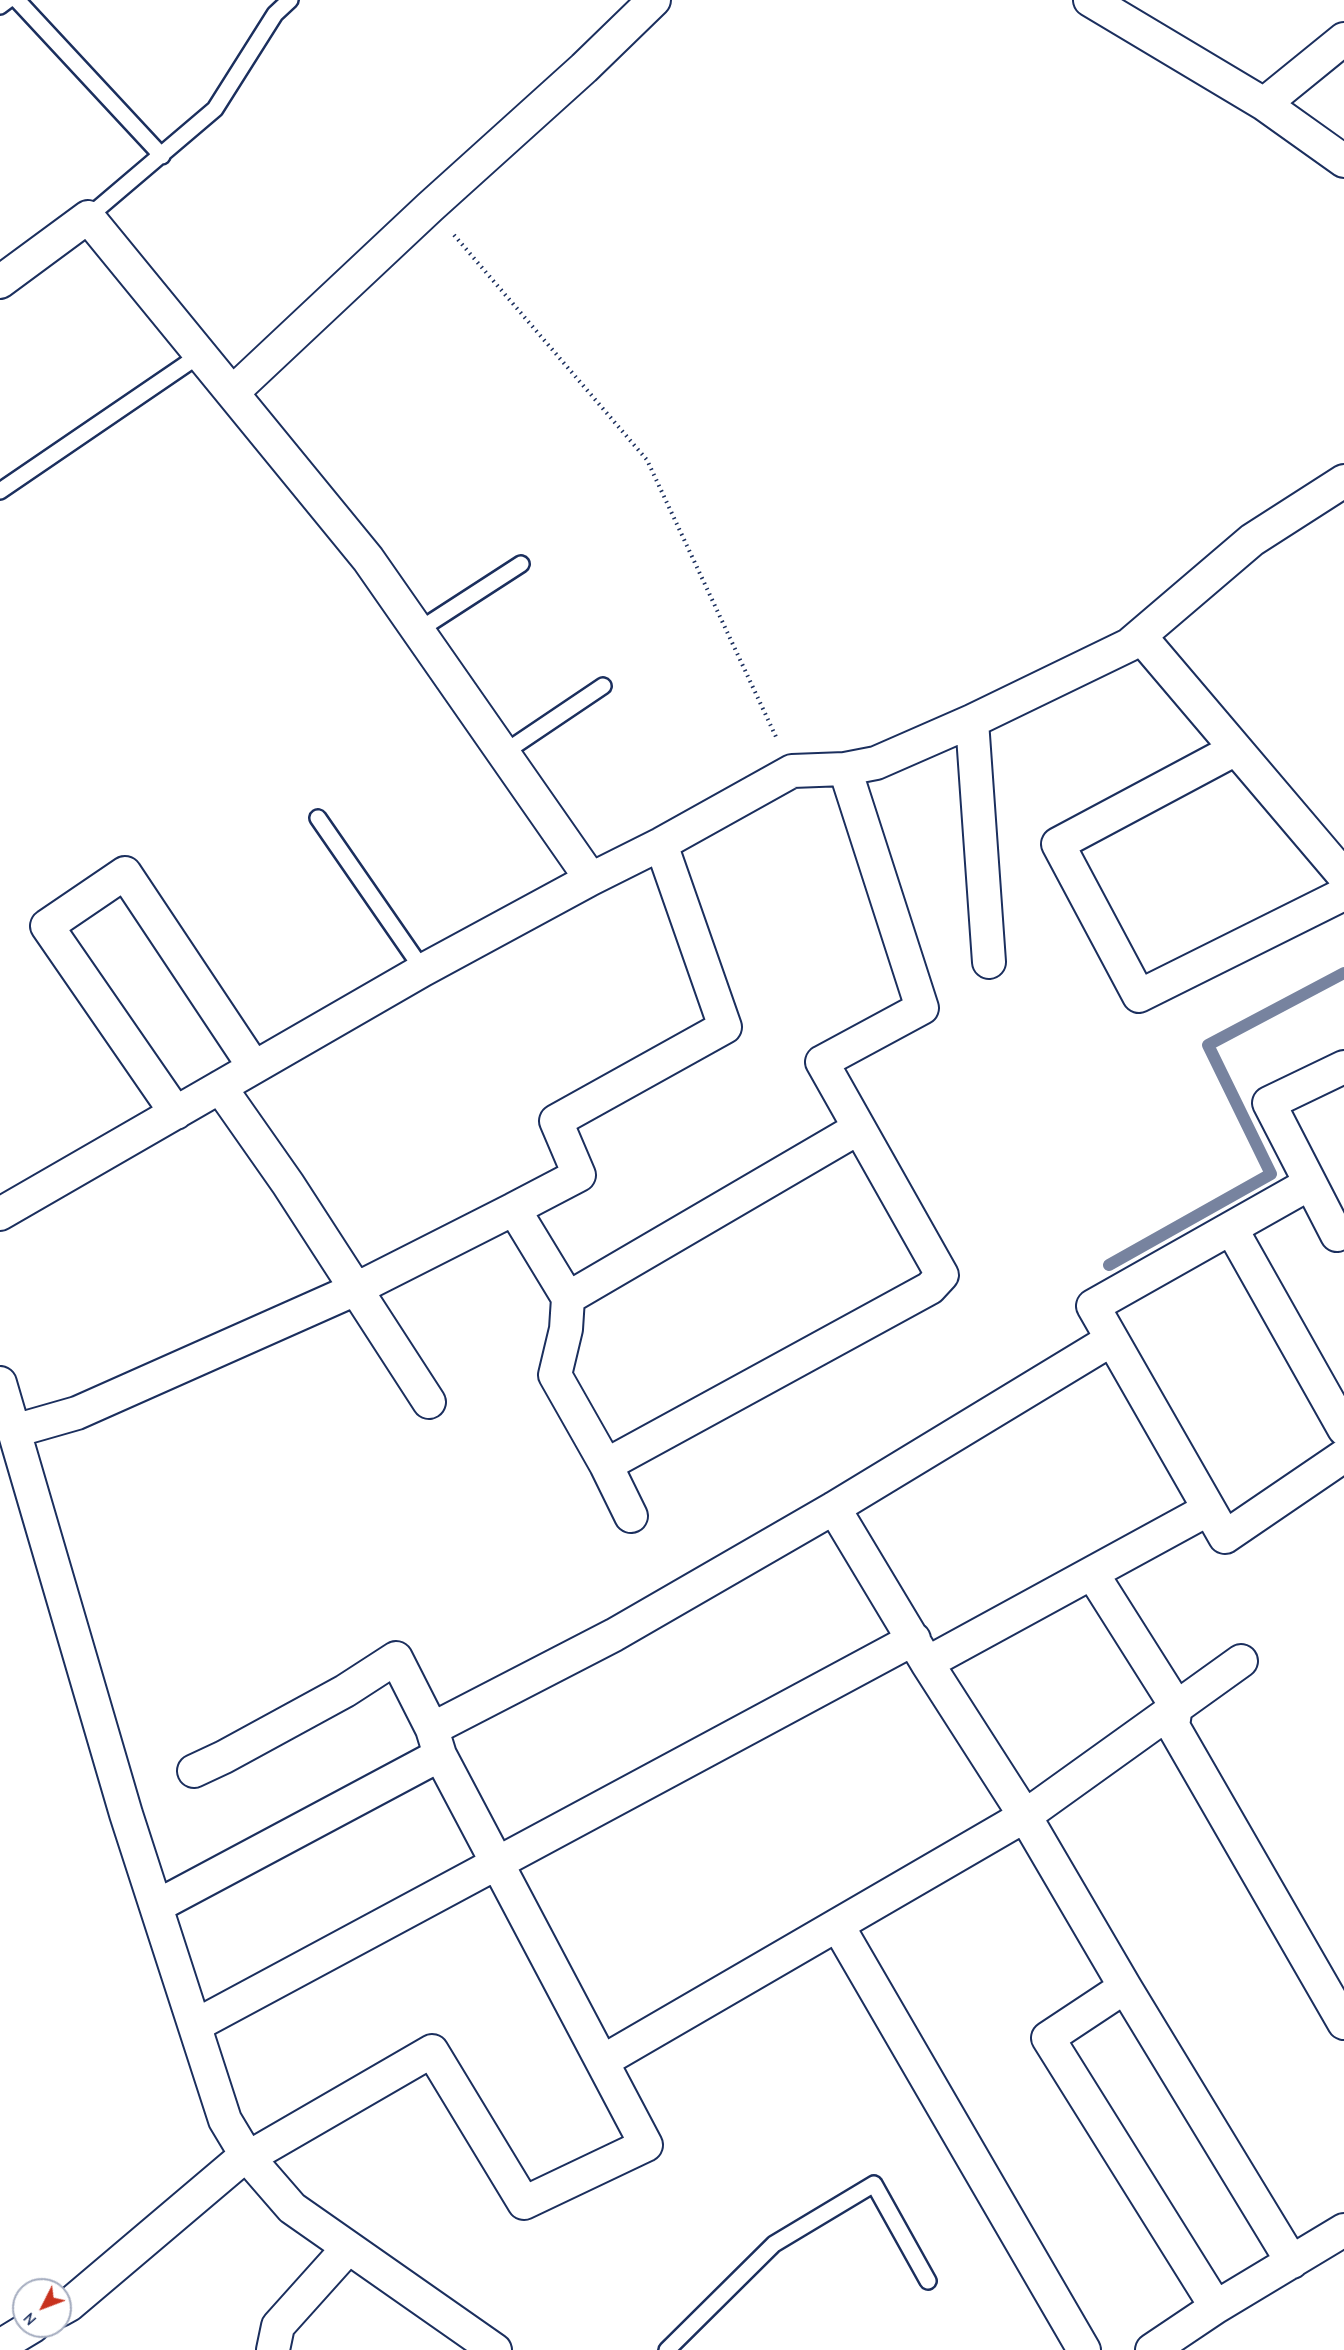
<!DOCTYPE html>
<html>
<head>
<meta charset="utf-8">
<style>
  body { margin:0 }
  #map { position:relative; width:1344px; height:2350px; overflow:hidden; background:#fff; font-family:"Comic Neue",sans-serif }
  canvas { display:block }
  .north { position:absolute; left:12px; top:2278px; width:60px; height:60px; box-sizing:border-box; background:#fff; border:2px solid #a4acbf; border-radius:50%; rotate:228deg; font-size:16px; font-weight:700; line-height:24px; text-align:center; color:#1b2f5e }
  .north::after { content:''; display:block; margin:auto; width:21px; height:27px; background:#c8321e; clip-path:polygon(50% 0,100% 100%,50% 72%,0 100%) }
</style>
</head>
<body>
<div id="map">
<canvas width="1344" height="2350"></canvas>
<div class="north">N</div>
</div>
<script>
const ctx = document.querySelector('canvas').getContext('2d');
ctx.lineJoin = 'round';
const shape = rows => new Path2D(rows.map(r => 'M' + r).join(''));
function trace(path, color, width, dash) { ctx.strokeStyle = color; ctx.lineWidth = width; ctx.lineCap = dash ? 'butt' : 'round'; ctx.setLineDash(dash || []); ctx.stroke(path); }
const stream = shape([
  [1109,1265,1271,1174,1208,1045,1344,973]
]);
const path = shape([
  [454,235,647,460,777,739]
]);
const service = shape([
  [17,0,162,156],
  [0,6,8,0],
  [88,217,215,109,275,14,290,0],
  [0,491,201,354],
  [419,630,521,564],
  [505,752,603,686],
  [318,818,423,970],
  [667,2350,774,2244,874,2184,928,2281]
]);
const minor = shape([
  [1090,0,1264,104,1344,161],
  [1264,104,1344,39],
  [0,282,88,217,368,559,591,879],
  [233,392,430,207,584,68,654,0],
  [1140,636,1344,876],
  [972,721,989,962],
  [1236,749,1058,844,1139,996,1344,894],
  [1344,1067,1269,1103,1337,1235,1344,1231],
  [220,1087,288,1184,429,1402],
  [176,1113,47,926,125,873,254,1067],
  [1309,1184,1093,1306,1225,1537,1344,1456],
  [514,1209,579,1175,556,1121,725,1027,661,844],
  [0,1214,423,970,591,879,661,844,792,771,845,769,876,763,972,721,1129,645,1252,540,1344,481],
  [1231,1228,1344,1429],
  [568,1298,859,1128],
  [0,1383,126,1814,225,2120,246,2155,292,2208,495,2350],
  [14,1431,77,1413,356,1289,514,1209,568,1298,566,1329,555,1375,606,1465,631,1516],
  [606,1465,930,1288,942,1275,822,1062,922,1008,845,769],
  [834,1508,927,1663,1025,1816,1125,1987,1292,2262],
  [1092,1573,1176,1706,1173,1726,1344,2023],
  [927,1663,1209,1509],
  [432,1729,614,1635,834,1508,1111,1340],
  [194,1771,224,1757,345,1691,396,1658,432,1729,440,1755,646,2145,524,2203,432,2051,261,2150],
  [157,1906,440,1755],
  [838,1926,1084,2350],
  [1125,1987,1048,2038,1216,2307],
  [196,2025,914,1639],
  [603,2061,1025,1816,1241,1661],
  [60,2310,69,2305,246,2155],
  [0,2346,33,2326],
  [273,2350,278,2326,348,2248],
  [1152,2350,1216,2307,1344,2230]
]);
trace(stream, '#77839f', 12);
trace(service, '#1b2f5e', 20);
trace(minor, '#1b2f5e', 36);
trace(path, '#1b2f5e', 4, [1.5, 4.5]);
trace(service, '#fff', 15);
trace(minor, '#fff', 32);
</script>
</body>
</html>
